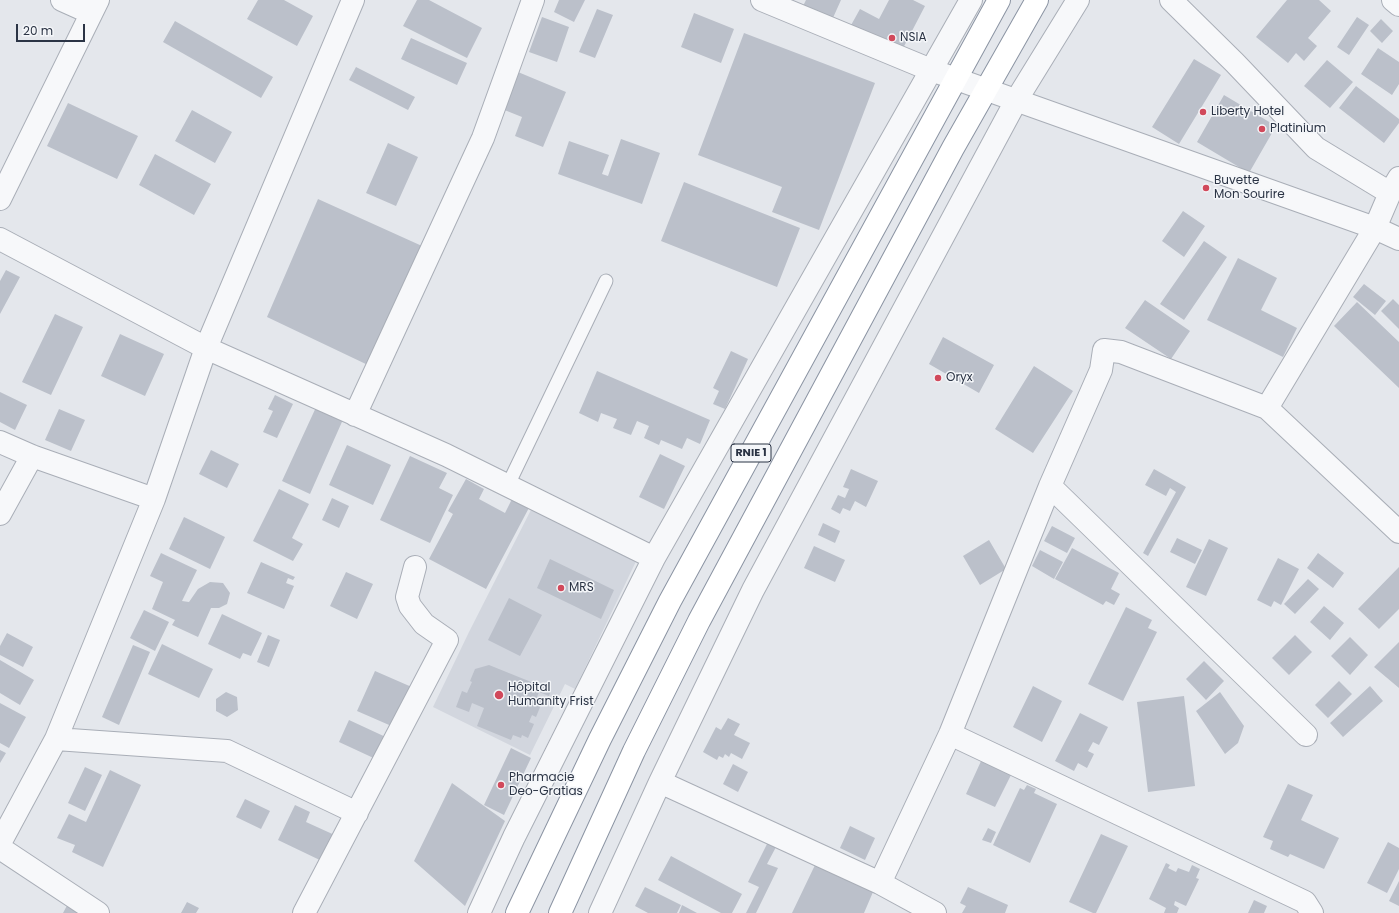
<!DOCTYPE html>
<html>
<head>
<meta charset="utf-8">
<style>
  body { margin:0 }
  #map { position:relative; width:1399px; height:913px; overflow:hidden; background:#e4e7ec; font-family:Poppins,sans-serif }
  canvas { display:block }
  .scale { position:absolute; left:16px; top:24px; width:69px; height:18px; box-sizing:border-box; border:2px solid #2b3445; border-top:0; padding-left:5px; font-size:12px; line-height:14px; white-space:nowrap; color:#2b3445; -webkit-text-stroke:3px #f4f6f9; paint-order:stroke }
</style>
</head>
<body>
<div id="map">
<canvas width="1399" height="913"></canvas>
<div class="scale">20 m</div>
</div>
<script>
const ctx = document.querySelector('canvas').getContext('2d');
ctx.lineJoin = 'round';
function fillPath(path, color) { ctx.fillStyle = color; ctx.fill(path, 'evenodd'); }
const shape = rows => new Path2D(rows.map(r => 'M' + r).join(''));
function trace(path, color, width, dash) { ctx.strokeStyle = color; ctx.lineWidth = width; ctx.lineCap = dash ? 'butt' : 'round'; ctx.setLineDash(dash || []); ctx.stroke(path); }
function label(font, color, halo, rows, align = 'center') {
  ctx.font = font + ' Poppins,sans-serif'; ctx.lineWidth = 3; ctx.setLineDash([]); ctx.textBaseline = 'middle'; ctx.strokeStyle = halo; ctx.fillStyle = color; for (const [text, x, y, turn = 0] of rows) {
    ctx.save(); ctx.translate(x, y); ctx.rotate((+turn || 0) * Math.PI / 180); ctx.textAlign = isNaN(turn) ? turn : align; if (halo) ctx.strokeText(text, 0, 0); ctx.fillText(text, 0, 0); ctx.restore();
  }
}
const built = shape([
  [536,500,639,555,575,689,565,684,530,755,433,707,469,632]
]);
const building = shape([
  [258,0,284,0,313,16,297,46,247,19],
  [417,0,429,0,482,28,467,58,403,26],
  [559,0,585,0,574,22,554,12],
  [806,0,841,0,832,20,803,6],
  [889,0,913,0,925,6,900,54,850,27,860,9,879,19],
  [1287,0,1319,0,1331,11,1308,38,1317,46,1304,61,1296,53,1288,63,1256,37],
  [597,9,613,15,595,58,579,52],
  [694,13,734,29,721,63,681,47],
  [542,17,569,27,557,62,529,52],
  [1357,17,1369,25,1349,55,1337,47],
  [1381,19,1393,31,1382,43,1370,31],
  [175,21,273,77,261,98,163,42],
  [744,33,875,83,819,230,772,212,782,187,698,155],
  [411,38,467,63,457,85,401,59],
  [1378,48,1399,62,1399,84,1392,95,1361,74],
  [1194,59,1221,75,1179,144,1152,127],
  [1327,60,1353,82,1330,108,1304,86],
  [356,67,415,97,408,110,349,80],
  [518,72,566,92,543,147,515,136,522,117,502,109],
  [1356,86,1399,119,1399,123,1384,143,1339,108],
  [1224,95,1276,126,1249,173,1197,142],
  [68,103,138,136,117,179,47,146],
  [192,110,232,132,215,163,175,141],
  [621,139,660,153,642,204,558,174,569,141,609,155,602,174,608,176],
  [388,143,418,157,396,206,366,193],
  [155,154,211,184,194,215,139,185],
  [684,182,800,228,777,287,661,241],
  [318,199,422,246,370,366,267,317],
  [1183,211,1205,226,1184,257,1162,241],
  [1204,241,1227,257,1184,320,1160,304],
  [1238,258,1277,278,1261,310,1297,328,1283,357,1207,320],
  [6,270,20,277,0,314,0,281],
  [1364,284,1386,301,1375,315,1353,297],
  [1393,299,1399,305,1399,329,1381,311],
  [1145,300,1190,331,1171,359,1125,328],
  [1357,302,1399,342,1399,388,1334,326],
  [55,314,83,327,51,395,22,382],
  [120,334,164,354,145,396,101,376],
  [943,337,994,365,979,393,929,364],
  [731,351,748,359,725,409,713,404,719,391,713,388],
  [1034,366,1073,391,1033,453,995,429],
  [597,371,710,420,700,444,687,438,682,449,661,440,659,445,644,438,649,426,637,421,631,435,613,428,617,419,601,413,598,422,579,413],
  [0,392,27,405,15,430,0,422],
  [275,395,293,404,277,438,263,432,273,411,268,409],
  [318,403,345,415,310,494,282,481],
  [59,409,85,420,71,451,45,440],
  [347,445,391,465,373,505,329,485],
  [211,450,239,464,227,488,199,474],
  [660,454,685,466,664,509,639,497],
  [410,456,447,473,439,488,453,495,430,543,380,520],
  [851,469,878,481,866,507,855,501,850,511,843,508,840,514,831,509,838,495,845,498,849,489,843,487],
  [1154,469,1186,487,1148,556,1143,553,1176,492,1170,488,1166,496,1145,485],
  [466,479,484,489,479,499,505,513,514,495,531,504,486,589,429,559,453,514,448,511],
  [279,489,309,504,292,538,303,544,293,561,253,541],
  [332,498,349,506,339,528,322,520],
  [184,517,225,537,210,569,169,549],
  [823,523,840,531,835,543,818,535],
  [1052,526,1075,538,1067,553,1044,541],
  [1177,538,1202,550,1195,564,1170,552],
  [1209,539,1228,548,1206,596,1186,587],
  [989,540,1006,569,980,585,963,556],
  [814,546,845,560,835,582,804,568],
  [1072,548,1119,573,1111,589,1120,594,1114,605,1106,601,1103,605,1055,579],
  [1040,550,1063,562,1054,579,1032,566],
  [161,553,197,570,182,601,189,602,198,589,210,582,223,583,230,593,227,604,219,608,211,608,198,637,172,625,175,620,152,609,163,582,150,576],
  [1318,553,1344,573,1333,588,1307,568],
  [1278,558,1299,569,1281,605,1274,601,1271,607,1257,600],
  [550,559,614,590,601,619,537,588],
  [261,562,295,577,293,580,288,578,286,583,294,586,284,609,247,593],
  [1399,567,1399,609,1379,629,1358,609],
  [346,572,373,584,357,619,330,606],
  [1308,579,1319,589,1295,614,1284,604],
  [509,598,542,615,520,656,488,640],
  [1324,606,1344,623,1330,640,1310,622],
  [1126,607,1152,620,1148,628,1157,632,1123,701,1088,684],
  [144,610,169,622,155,651,130,638],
  [222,614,262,633,251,656,243,653,240,659,208,644],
  [7,633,33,647,23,667,0,655,0,646],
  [268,635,280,640,269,667,257,662],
  [1295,635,1312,652,1289,675,1272,658],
  [1350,637,1368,655,1350,675,1331,656],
  [1399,642,1399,688,1374,667],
  [162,644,213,669,199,698,148,674],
  [133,645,150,652,119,725,102,717],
  [0,660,34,680,20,705,0,693],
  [1204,661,1224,681,1206,700,1186,679],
  [489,665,551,690,549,696,539,692,537,697,543,700,536,717,532,715,529,722,534,724,528,738,522,735,521,738,513,735,511,740,477,726,484,708,472,703,469,712,456,707,462,691,467,693,472,682,470,681,475,669],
  [375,671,414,688,396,728,357,711],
  [1339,681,1352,694,1328,718,1315,705],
  [1033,686,1062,701,1042,742,1013,727],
  [1370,686,1383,701,1343,737,1330,723],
  [226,692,237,697,238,710,227,717,216,711,216,699],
  [1220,692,1244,726,1238,743,1225,754,1196,711],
  [1184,696,1195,786,1148,792,1137,702],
  [0,703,26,717,9,748,0,743],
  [1080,713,1108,727,1099,745,1093,742,1088,751,1094,754,1087,768,1078,763,1074,771,1055,761],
  [728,718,740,724,734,735,750,743,742,759,731,753,729,757,725,754,723,758,719,756,717,760,703,752,716,727,721,730],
  [349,720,390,739,380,761,339,742],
  [511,748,531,758,504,815,484,805],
  [0,750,6,753,0,763],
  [982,759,1012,773,995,807,966,794],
  [733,764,748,772,738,792,723,784],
  [85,767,102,775,85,811,68,803],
  [110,770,141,785,103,867,72,852,75,845,57,838,69,814,86,822],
  [452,783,505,821,465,906,414,861],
  [1288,784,1313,795,1301,820,1339,838,1324,869,1290,854,1288,857,1270,849,1273,841,1263,837],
  [1027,785,1036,789,1034,793,1057,804,1030,863,993,845,1020,788,1024,790],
  [245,799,270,811,261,829,236,817],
  [295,805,310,812,306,822,339,837,326,863,278,840],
  [850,826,875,838,865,860,840,848],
  [988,828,996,832,991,843,982,840],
  [1101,834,1128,846,1096,913,1093,913,1069,902],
  [768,842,776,847,767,864,778,868,756,913,746,913,759,887,748,882],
  [1388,842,1399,848,1399,869,1387,893,1367,883],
  [671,856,742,894,732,913,721,913,658,880],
  [1166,863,1170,865,1168,868,1176,872,1178,868,1189,872,1192,865,1200,869,1196,878,1199,879,1186,906,1175,901,1174,905,1179,908,1177,913,1164,913,1166,908,1149,899],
  [815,865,873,892,864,913,792,913],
  [1399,881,1399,906,1389,901],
  [645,887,681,905,677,913,648,913,635,906],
  [968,887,1008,905,1005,913,962,913,966,906,960,903],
  [71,898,87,913,63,913],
  [1254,900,1267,906,1264,913,1248,913],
  [187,902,199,908,196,913,181,913],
  [682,905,697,913,679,913]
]);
const service = shape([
  [507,487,606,281]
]);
const minor = shape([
  [62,0,91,13],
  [1171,0,1235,63,1316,148,1390,193],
  [1393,0,1399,5],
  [0,199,98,0],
  [0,239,206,348,446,455,654,558],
  [1267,408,1375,228,1390,193,1399,178],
  [355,415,483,138,533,0],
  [0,442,32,456,154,499],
  [1050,486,1306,735],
  [0,514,32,456],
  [950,734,1305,902,1312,913],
  [56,739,227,751,357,813],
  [660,782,880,883,935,913],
  [0,843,56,739,154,499,206,348,353,0],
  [0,848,98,913],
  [880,883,950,734,1050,486,1101,370,1104,350,1121,352,1267,408,1399,532],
  [304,913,447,640,424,624,410,606,407,597,415,567],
  [479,913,514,837,654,558,971,0],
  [600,913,660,782,753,590,1017,99,1078,0]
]);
const tertiary = shape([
  [762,0,931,70,1375,228,1399,239]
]);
const trunk = shape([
  [517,913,600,739,670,601,999,0],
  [560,913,634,751,699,621,953,148,1037,0]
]);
const markers = [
  [892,38,4,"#d1495b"],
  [1203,112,4,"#d1495b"],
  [1262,129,4,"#d1495b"],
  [1206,188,4,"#d1495b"],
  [938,378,4,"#d1495b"],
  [561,588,4,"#d1495b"],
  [499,695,5,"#d1495b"],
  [501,785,4,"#d1495b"]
];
const shields = [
  [751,453,40]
];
const shieldNames = [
  ["RNIE 1",751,453]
];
const poiNames = [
  ["NSIA",900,38],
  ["Liberty Hotel",1211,112],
  ["Platinium",1270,129],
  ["Buvette",1214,181],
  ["Mon Sourire",1214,195],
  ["Oryx",946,378],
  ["MRS",569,588],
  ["Hôpital",508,688],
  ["Humanity Frist",508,702],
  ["Pharmacie",509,778],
  ["Deo-Gratias",509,792]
];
fillPath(built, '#d2d6de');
fillPath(building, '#bbc0ca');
trace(service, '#a9aeb7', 15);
trace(minor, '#a9aeb7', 24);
trace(tertiary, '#a9aeb7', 24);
trace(trunk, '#8b94a3', 24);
trace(service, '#f7f8fa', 13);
trace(minor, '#f7f8fa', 22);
trace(tertiary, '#f7f8fa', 22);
trace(trunk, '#fff', 22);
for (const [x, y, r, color] of markers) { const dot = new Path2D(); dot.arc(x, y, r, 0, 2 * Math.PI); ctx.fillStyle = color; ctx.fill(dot); trace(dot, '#f4f6f9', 1.5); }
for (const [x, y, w] of shields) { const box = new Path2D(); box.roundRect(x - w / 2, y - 9, w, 18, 3); ctx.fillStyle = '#f4f6f9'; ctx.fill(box); trace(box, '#2b3445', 1); }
label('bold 11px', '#2b3445', null, shieldNames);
label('12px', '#2b3445', '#f4f6f9', poiNames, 'left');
</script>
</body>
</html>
